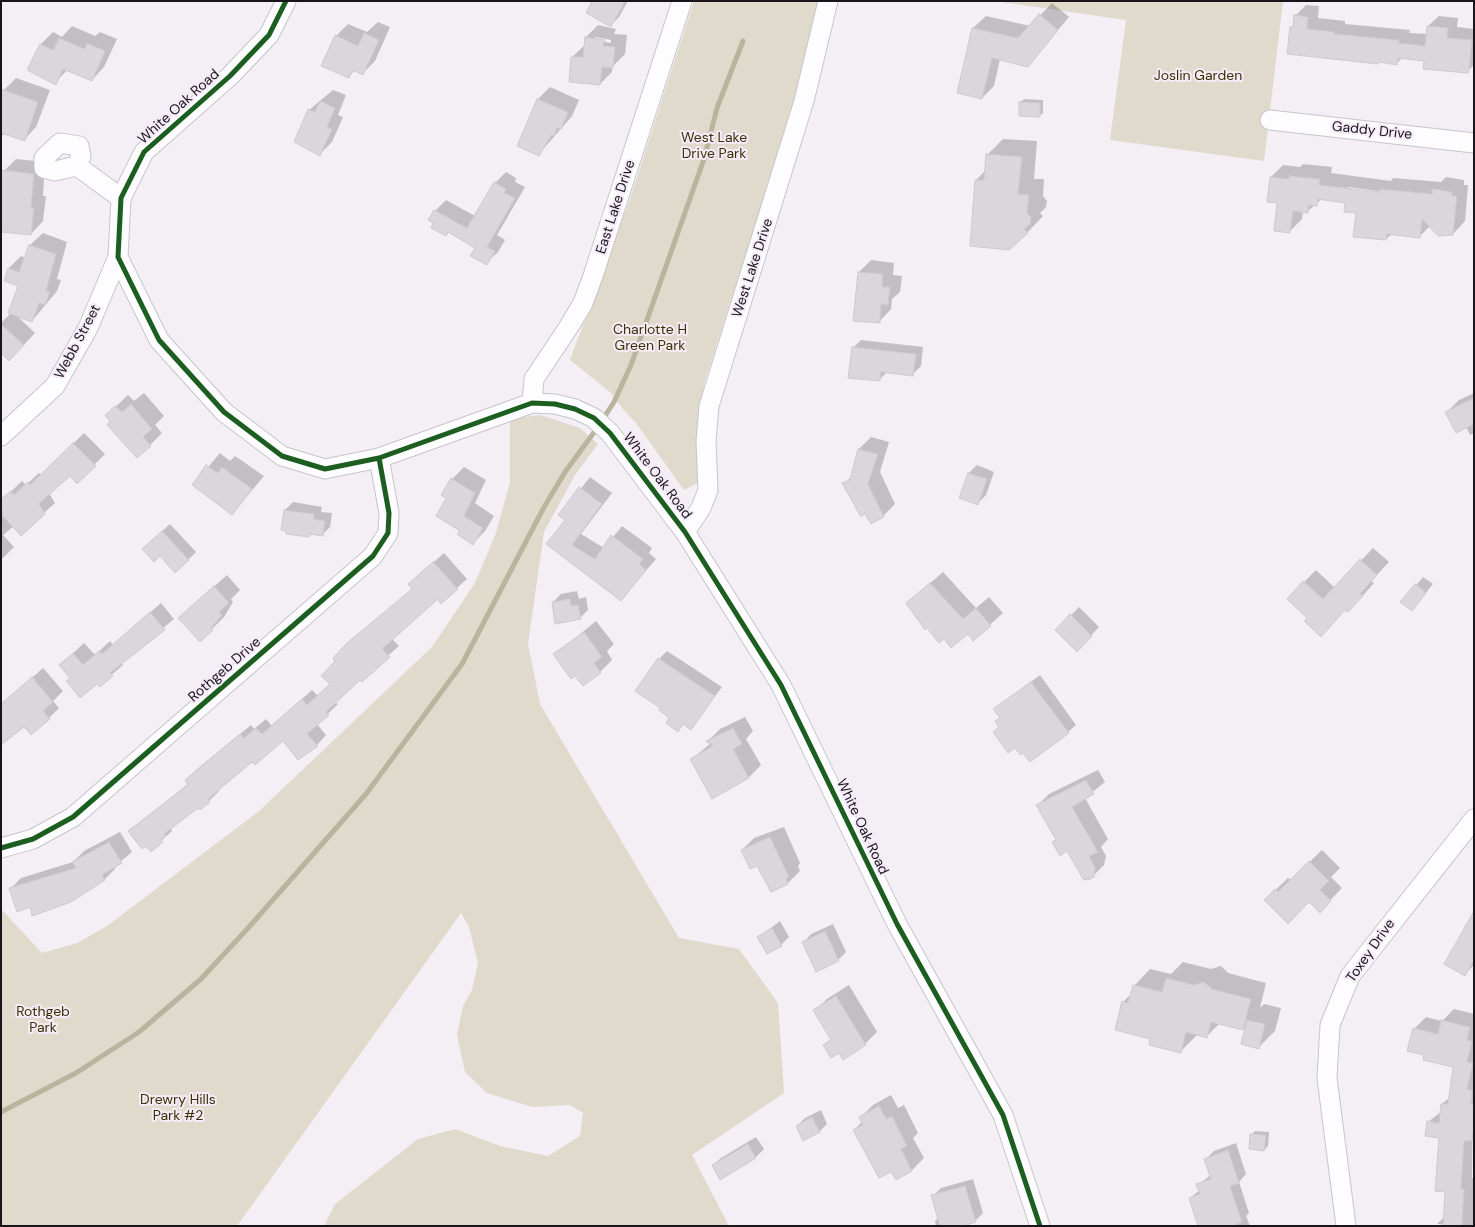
<!DOCTYPE html>
<html>
<head>
<meta charset="utf-8">
<style>
  body { margin:0 }
  #map { position:relative; width:1475px; height:1227px; overflow:hidden; background:#f4eef5; font-family:"DM Sans",sans-serif }
  canvas { display:block }
  .frame { position:absolute; inset:0; border:2px solid #181419; pointer-events:none }
</style>
</head>
<body>
<div id="map">
<canvas width="1475" height="1227"></canvas>
<div class="frame"></div>
</div>
<script>
const ctx = document.querySelector('canvas').getContext('2d');
ctx.lineJoin = 'round';
function fillPath(path, color) { ctx.fillStyle = color; ctx.fill(path, 'evenodd'); }
const shape = rows => new Path2D(rows.map(r => 'M' + r).join(''));
function trace(path, color, width, dash) { ctx.strokeStyle = color; ctx.lineWidth = width; ctx.lineCap = dash ? 'butt' : 'round'; ctx.setLineDash(dash || []); ctx.stroke(path); }
function label(font, color, halo, rows, align = 'center') {
  ctx.font = font + ' "DM Sans",sans-serif'; ctx.lineWidth = 4; ctx.setLineDash([]); ctx.textBaseline = 'middle'; ctx.strokeStyle = halo; ctx.fillStyle = color; for (const [text, x, y, turn = 0] of rows) {
    ctx.save(); ctx.translate(x, y); ctx.rotate((+turn || 0) * Math.PI / 180); ctx.textAlign = isNaN(turn) ? turn : align; if (halo) ctx.strokeText(text, 0, 0); ctx.fillText(text, 0, 0); ctx.restore();
  }
}
const green = shape([
  [694,1,819,1,797,95,704,384,698,483,684,490,636,423,623,409,610,392,570,360,630,199],
  [995,1,1283,1,1264,161,1110,140,1126,20],
  [540,415,580,428,598,444,575,475,544,532,528,644,540,704,679,938,739,949,778,1003,784,1093,692,1155,729,1226,324,1226,335,1204,418,1139,455,1129,500,1146,548,1156,580,1136,583,1113,570,1105,532,1107,487,1093,465,1072,457,1035,463,1006,472,990,478,963,469,927,461,913,237,1226,1,1226,1,909,42,953,77,943,107,926,258,812,432,647,475,583,496,533,510,482,510,419]
]);
const shadow = shape([
  [593,1,628,1,619,17,611,25],
  [1052,3,1069,17,1028,65,1000,59,994,86,982,98,959,92,973,28,986,16,1030,26],
  [1306,5,1319,6,1318,18,1345,21,1345,24,1410,30,1409,33,1428,34,1428,26,1439,16,1458,18,1457,27,1474,29,1474,65,1467,72,1425,59,1403,57,1397,63,1291,28,1294,24,1295,16],
  [378,22,390,27,375,61,363,73,355,70,349,76,336,36,348,24,367,32],
  [598,25,616,29,614,34,627,35,625,54,612,67,612,72,600,84,572,57,585,45,586,37],
  [595,37,611,40,611,43,595,40],
  [72,26,95,36,100,32,117,39,104,67,92,80,68,69,55,83,29,70,41,44,53,32,62,37],
  [16,78,50,90,36,127,24,140,5,133,1,137,1,98,4,90],
  [550,87,579,100,572,116,539,154,518,145,538,99],
  [333,90,346,95,338,115,343,117,332,142,320,154,309,110],
  [1024,99,1043,100,1043,113,1039,116,1021,102],
  [1003,139,1037,141,1034,179,1044,179,1043,196,1047,201,1046,207,1040,213,1043,216,1027,233,976,180,986,170,987,155],
  [16,159,45,162,43,196,46,196,43,221,31,234,4,171],
  [1303,164,1332,167,1331,173,1391,181,1393,178,1441,182,1446,177,1464,180,1464,185,1468,185,1465,221,1453,234,1447,235,1438,235,1430,226,1419,237,1392,234,1386,239,1347,202,1323,198,1308,211,1303,211,1302,219,1290,231,1271,177,1283,165,1300,167],
  [1348,187,1386,192,1386,194,1347,189],
  [506,172,516,178,515,182,525,187,497,235,505,240,498,252,486,263,477,247,435,211,446,200,475,216,495,183],
  [43,233,67,242,57,279,61,280,57,291,32,321,16,315,35,333,21,348,1,353,1,323,11,313,19,285,5,280,9,268,21,256,26,258,30,245],
  [871,260,894,263,893,275,902,276,900,292,892,299,891,309,879,322,859,272],
  [861,340,923,347,921,366,913,374,887,372,879,380,853,348],
  [144,393,164,416,155,425,162,433,150,445,112,421,106,416,128,395,134,401],
  [1474,393,1474,433,1470,435,1466,427,1447,412,1459,400],
  [84,433,105,454,77,482,70,474,49,493,55,503,44,513,14,526,3,535,14,547,1,560,2,500,22,481,26,485,39,473,41,475],
  [871,437,889,442,880,472,895,504,883,516,866,513,844,484,852,476,859,449],
  [220,453,230,461,235,456,264,476,232,514,193,485],
  [977,465,994,472,986,495,978,503,969,473],
  [464,467,486,480,475,503,494,516,485,531,473,543,461,530,448,498,452,479],
  [590,477,612,493,581,534,604,548,622,526,652,548,649,553,656,559,621,599,548,544,567,520,560,515],
  [293,502,322,507,321,512,332,513,330,527,322,535,312,533,309,536,285,510],
  [170,524,196,552,188,560,160,554,151,541],
  [1373,548,1389,562,1371,581,1374,583,1360,599,1346,609,1308,618,1304,582,1316,570,1335,588],
  [444,553,467,579,457,588,439,597,392,639,399,646,335,702,338,704,317,724,326,735,317,745,283,740,252,760,218,789,219,791,209,801,200,809,198,806,175,825,171,829,172,831,151,850,130,831,189,783,186,780,196,770,251,725,254,729,266,719,272,726,312,690,318,696,331,684,413,588,419,575],
  [943,572,976,608,989,597,1003,613,974,639,968,632,944,637,927,626,907,603],
  [227,575,240,590,231,599,233,602,224,617,212,629,192,606],
  [1423,577,1433,584,1412,610,1402,602],
  [577,591,579,599,586,597,588,610,580,618,553,602,561,594],
  [161,603,174,619,121,663,123,665,100,685,97,682,71,678,71,655,84,643,95,655,110,641,113,645],
  [1079,607,1099,627,1077,650,1056,630],
  [596,621,614,644,607,651,612,660,600,672,555,655],
  [667,651,722,687,691,728,684,724,678,730,671,718,659,659],
  [43,668,63,691,53,701,59,708,49,718,25,725,24,685],
  [1040,675,1076,725,1068,732,1024,751,1000,726,1001,717,995,709],
  [745,717,753,731,746,739,761,765,749,777,692,759,711,743,708,741,720,729],
  [1098,770,1105,782,1085,798,1108,839,1101,847,1106,856,1104,865,1093,876,1068,850,1053,842,1057,839,1038,805,1049,794],
  [784,827,800,863,798,866,800,871,788,883,758,864,742,850,754,838],
  [120,832,132,852,114,867,115,869,105,879,10,889,21,878,73,862,84,851],
  [1322,850,1340,868,1331,877,1342,888,1320,911,1309,901,1265,900,1288,878,1291,880],
  [1474,913,1474,965,1465,974],
  [780,921,789,937,781,945,759,937],
  [833,924,846,952,838,960,817,970,804,942,811,934],
  [1183,962,1211,969,1221,966,1228,973,1266,983,1260,1008,1264,1004,1281,1008,1275,1031,1259,1047,1247,1025,1243,1029,1220,1023,1207,1036,1197,1035,1181,1051,1152,1038,1123,1002,1132,993,1134,986,1150,969,1171,974],
  [849,985,877,1032,865,1044,839,1052,824,1045,832,1038,815,1011,827,999],
  [1454,1009,1474,1014,1472,1178,1474,1178,1474,1226,1437,1224,1445,1216,1446,1190,1440,1137,1428,1122,1442,1111,1442,1104,1451,1096,1454,1066,1426,1054,1409,1050,1415,1028,1426,1017,1442,1021],
  [891,1095,898,1108,904,1105,918,1133,913,1138,924,1158,912,1170,896,1178,892,1170,854,1130,863,1121,861,1117,873,1105],
  [821,1110,827,1124,820,1131,797,1126,805,1118],
  [1255,1131,1269,1132,1268,1146,1264,1150,1252,1134],
  [756,1137,764,1149,756,1157,720,1178,713,1165,721,1158],
  [1236,1143,1246,1174,1239,1182,1249,1213,1246,1216,1250,1226,1199,1226,1190,1198,1200,1190,1198,1185,1211,1175,1206,1159,1214,1151],
  [973,1179,983,1213,975,1221,958,1226,936,1226,935,1221,939,1217,933,1196,941,1188]
]);
const stream = shape([
  [603,419,614,402,631,365,704,159,717,108,743,41],
  [1,1112,76,1073,139,1032,201,979,249,927,366,794,462,664,543,509,565,472,598,427]
]);
const building = shape([
  [592,1,625,1,611,27,586,13,592,1],
  [1039,14,1058,30,1028,67,992,58,982,99,957,93,972,28,1018,38,1039,14],
  [1294,15,1308,17,1307,29,1335,32,1334,34,1399,40,1399,43,1425,46,1427,26,1448,28,1447,38,1472,40,1469,70,1468,73,1423,69,1424,61,1398,58,1397,65,1379,62,1378,64,1287,54,1290,27,1293,27,1294,15],
  [364,33,379,40,363,75,353,70,349,78,321,66,335,35,358,46,364,33],
  [585,37,605,40,603,46,615,47,613,68,602,67,600,85,569,82,571,57,583,57,585,37],
  [59,38,85,49,87,43,105,51,92,81,63,69,56,85,27,70,40,44,53,50,59,38],
  [1,89,38,102,25,141,1,133,1,89],
  [537,99,568,112,561,129,557,128,554,136,551,135,539,156,517,146,537,99],
  [320,101,335,108,327,127,332,129,320,156,294,142,308,109,315,112,320,101],
  [1019,102,1040,103,1040,117,1019,116,1019,102],
  [986,154,1022,157,1018,194,1029,195,1027,213,1031,217,1030,224,1024,229,1028,233,1009,250,970,246,975,180,984,180,986,154],
  [1,170,34,174,31,208,34,208,31,235,1,232,1,170],
  [1289,176,1320,179,1319,185,1380,192,1380,189,1432,194,1432,189,1452,192,1452,196,1457,196,1453,235,1438,236,1422,219,1420,238,1387,234,1386,240,1353,237,1356,213,1344,212,1345,203,1318,199,1317,206,1309,205,1308,213,1293,211,1290,233,1274,231,1277,203,1267,202,1270,177,1289,179,1289,176],
  [494,182,506,189,504,193,515,198,487,247,495,251,487,265,470,256,475,248,448,232,446,236,431,228,433,223,428,220,434,210,467,228,494,182],
  [29,245,56,254,46,291,50,292,45,305,39,303,32,322,8,313,18,286,4,281,8,268,19,272,29,245],
  [858,272,883,274,882,287,890,287,888,305,881,304,880,323,853,321,858,272],
  [1,324,24,345,9,361,1,353,1,324],
  [852,347,916,354,913,376,881,372,880,381,848,378,852,347],
  [1474,398,1474,424,1456,433,1445,412,1474,398],
  [131,404,152,429,143,437,151,446,137,458,107,425,110,421,105,415,115,406,122,412,131,404],
  [73,443,96,466,77,484,70,476,43,500,39,504,45,514,21,536,1,514,1,499,11,491,14,495,28,482,30,485,73,443],
  [858,449,878,454,868,484,884,517,871,524,865,514,861,517,842,483,850,480,858,449],
  [206,465,218,473,222,467,252,489,232,515,192,485,206,465],
  [968,473,987,479,978,505,959,498,968,473],
  [451,478,475,493,464,516,483,528,473,545,457,534,460,531,436,516,446,498,441,495,451,478],
  [579,487,602,504,572,545,595,559,611,535,643,559,639,564,646,570,621,601,546,544,565,520,558,515,579,487],
  [284,510,314,514,314,519,325,521,323,536,310,534,309,537,286,534,286,531,281,530,284,510],
  [162,531,189,560,175,573,160,556,154,562,142,549,162,531],
  [1360,559,1377,575,1360,594,1363,596,1348,612,1345,610,1321,637,1304,621,1307,618,1287,599,1303,581,1323,599,1360,559],
  [433,562,458,589,441,604,438,599,382,649,390,657,362,682,360,680,326,712,329,715,307,734,318,746,298,760,283,741,255,765,252,762,208,799,210,802,200,810,198,808,164,834,166,836,161,839,163,842,151,852,146,846,142,849,128,831,188,785,185,780,240,734,244,738,256,728,262,734,302,699,307,705,330,684,321,676,335,661,333,658,347,643,412,589,408,584,433,562],
  [930,583,963,619,976,608,991,626,973,641,968,634,951,648,944,639,939,643,927,628,925,630,906,603,930,583],
  [1415,584,1426,593,1412,611,1400,602,1415,584],
  [214,586,229,603,219,612,222,615,211,628,213,630,200,642,178,618,214,586],
  [570,599,571,606,578,605,581,619,555,624,552,602,570,599],
  [150,612,165,630,110,673,113,676,100,687,97,684,80,698,66,681,70,678,59,665,73,653,83,665,99,651,102,654,150,612],
  [1070,614,1092,636,1077,652,1055,630,1070,614],
  [584,632,602,657,594,663,601,673,583,686,575,676,571,679,553,654,584,632],
  [658,658,715,696,691,730,683,724,678,732,666,723,669,718,659,710,660,708,635,691,658,658],
  [32,677,53,702,43,711,50,719,31,735,24,727,1,745,1,704,32,677],
  [1031,682,1069,733,1030,762,1023,753,1020,755,1015,748,1008,753,993,732,999,727,995,721,1000,718,993,709,1031,682],
  [733,728,742,744,733,749,749,778,712,799,690,759,713,746,706,741,733,728],
  [1086,780,1094,794,1072,807,1098,852,1089,856,1095,868,1094,877,1088,880,1083,879,1067,851,1060,856,1052,842,1056,840,1036,805,1086,780],
  [770,837,789,877,786,878,788,884,771,892,757,866,750,869,741,850,770,837],
  [109,842,122,863,102,875,105,880,71,902,32,916,30,907,17,912,9,888,76,868,72,862,109,842],
  [1309,861,1329,881,1320,890,1331,901,1320,913,1309,902,1288,924,1264,900,1275,889,1278,892,1309,861],
  [1474,911,1474,960,1465,976,1444,964,1474,911],
  [772,928,782,946,767,954,757,937,772,928],
  [825,931,839,961,816,972,802,942,825,931],
  [1166,978,1194,985,1204,982,1212,989,1251,999,1243,1030,1211,1022,1207,1038,1186,1032,1181,1053,1149,1045,1150,1039,1115,1030,1122,1001,1128,1003,1133,985,1162,992,1166,978],
  [836,996,866,1045,843,1060,839,1053,831,1058,823,1045,831,1040,813,1010,836,996],
  [1247,1020,1265,1024,1259,1049,1241,1044,1247,1020],
  [1441,1020,1470,1027,1467,1040,1472,1041,1467,1062,1473,1063,1467,1089,1472,1090,1471,1104,1474,1104,1474,1124,1472,1141,1464,1141,1461,1189,1464,1189,1462,1226,1443,1226,1445,1192,1435,1191,1439,1138,1425,1136,1427,1121,1439,1123,1441,1104,1448,1104,1453,1067,1423,1060,1424,1055,1407,1051,1413,1028,1438,1034,1441,1020],
  [879,1106,886,1119,892,1116,907,1146,901,1149,912,1171,896,1180,891,1172,879,1178,853,1130,863,1125,859,1117,879,1106],
  [812,1117,820,1132,803,1141,796,1126,812,1117],
  [1250,1134,1266,1135,1264,1151,1249,1149,1250,1134],
  [748,1144,756,1158,720,1180,712,1165,748,1144],
  [1228,1150,1239,1183,1230,1186,1242,1222,1231,1226,1198,1226,1189,1198,1200,1194,1196,1184,1211,1179,1204,1159,1228,1150],
  [965,1186,976,1222,963,1226,940,1226,931,1195,965,1186]
]);
const minor = shape([
  [286,1,269,35,230,76,144,152,121,198,118,257,159,340,224,412,282,456,325,469,379,458,532,403,555,404,575,409,594,418,610,433,685,532,781,685,897,924,1003,1115,1040,1226],
  [1270,120,1474,143],
  [77,166,81,156,79,146,60,143,44,158,44,168,55,171,77,166,121,198],
  [532,403,534,379,568,328,583,303,593,276,682,1],
  [1,436,55,386,88,328,118,257],
  [685,532,701,508,708,490,706,441,709,406,804,101,828,1],
  [1,848,33,839,73,817,373,556,388,533,389,513,379,458],
  [1346,1226,1327,1078,1330,1025,1350,976,1474,819]
]);
const cycleway = shape([
  [286,1,269,35,230,76,144,152,121,198,118,257,159,340,224,412,282,456,325,469,379,458,532,403,555,404,575,409,594,418,610,433,685,532,781,685,897,924,1003,1115,1040,1226],
  [1,848,33,839,73,817,373,556,388,533,389,513,379,458]
]);
const parkNames = [
  ["Joslin Garden",1198,76],
  ["West Lake",714,138],
  ["Drive Park",714,154],
  ["Charlotte H",650,330],
  ["Green Park",650,346],
  ["Rothgeb",43,1012],
  ["Park",43,1028],
  ["Drewry Hills",178,1100],
  ["Park #2",178,1116]
];
const streetNames = [
  ["White Oak Road",179,107,-42],
  ["Gaddy Drive",1372,131,6],
  ["East Lake Drive",616,207,-72],
  ["West Lake Drive",753,268,-72],
  ["Webb Street",78,342,-62],
  ["White Oak Road",657,476,53],
  ["Rothgeb Drive",225,670,-41],
  ["White Oak Road",862,827,65],
  ["Toxey Drive",1371,951,-55]
];
fillPath(green, '#dfdacc');
fillPath(shadow, '#0003');
trace(stream, '#b8b59e', 5);
fillPath(building, '#dbd6dc');
trace(building, '#cdc9cd', 1);
trace(minor, '#c9c4c9', 21);
trace(minor, '#fdfcfe', 19);
trace(cycleway, '#1b5e20', 5);
label('14px', '#363202', '#f6ebf8', parkNames);
label('14px', '#181419', '#f6ebf8', streetNames);
</script>
</body>
</html>
